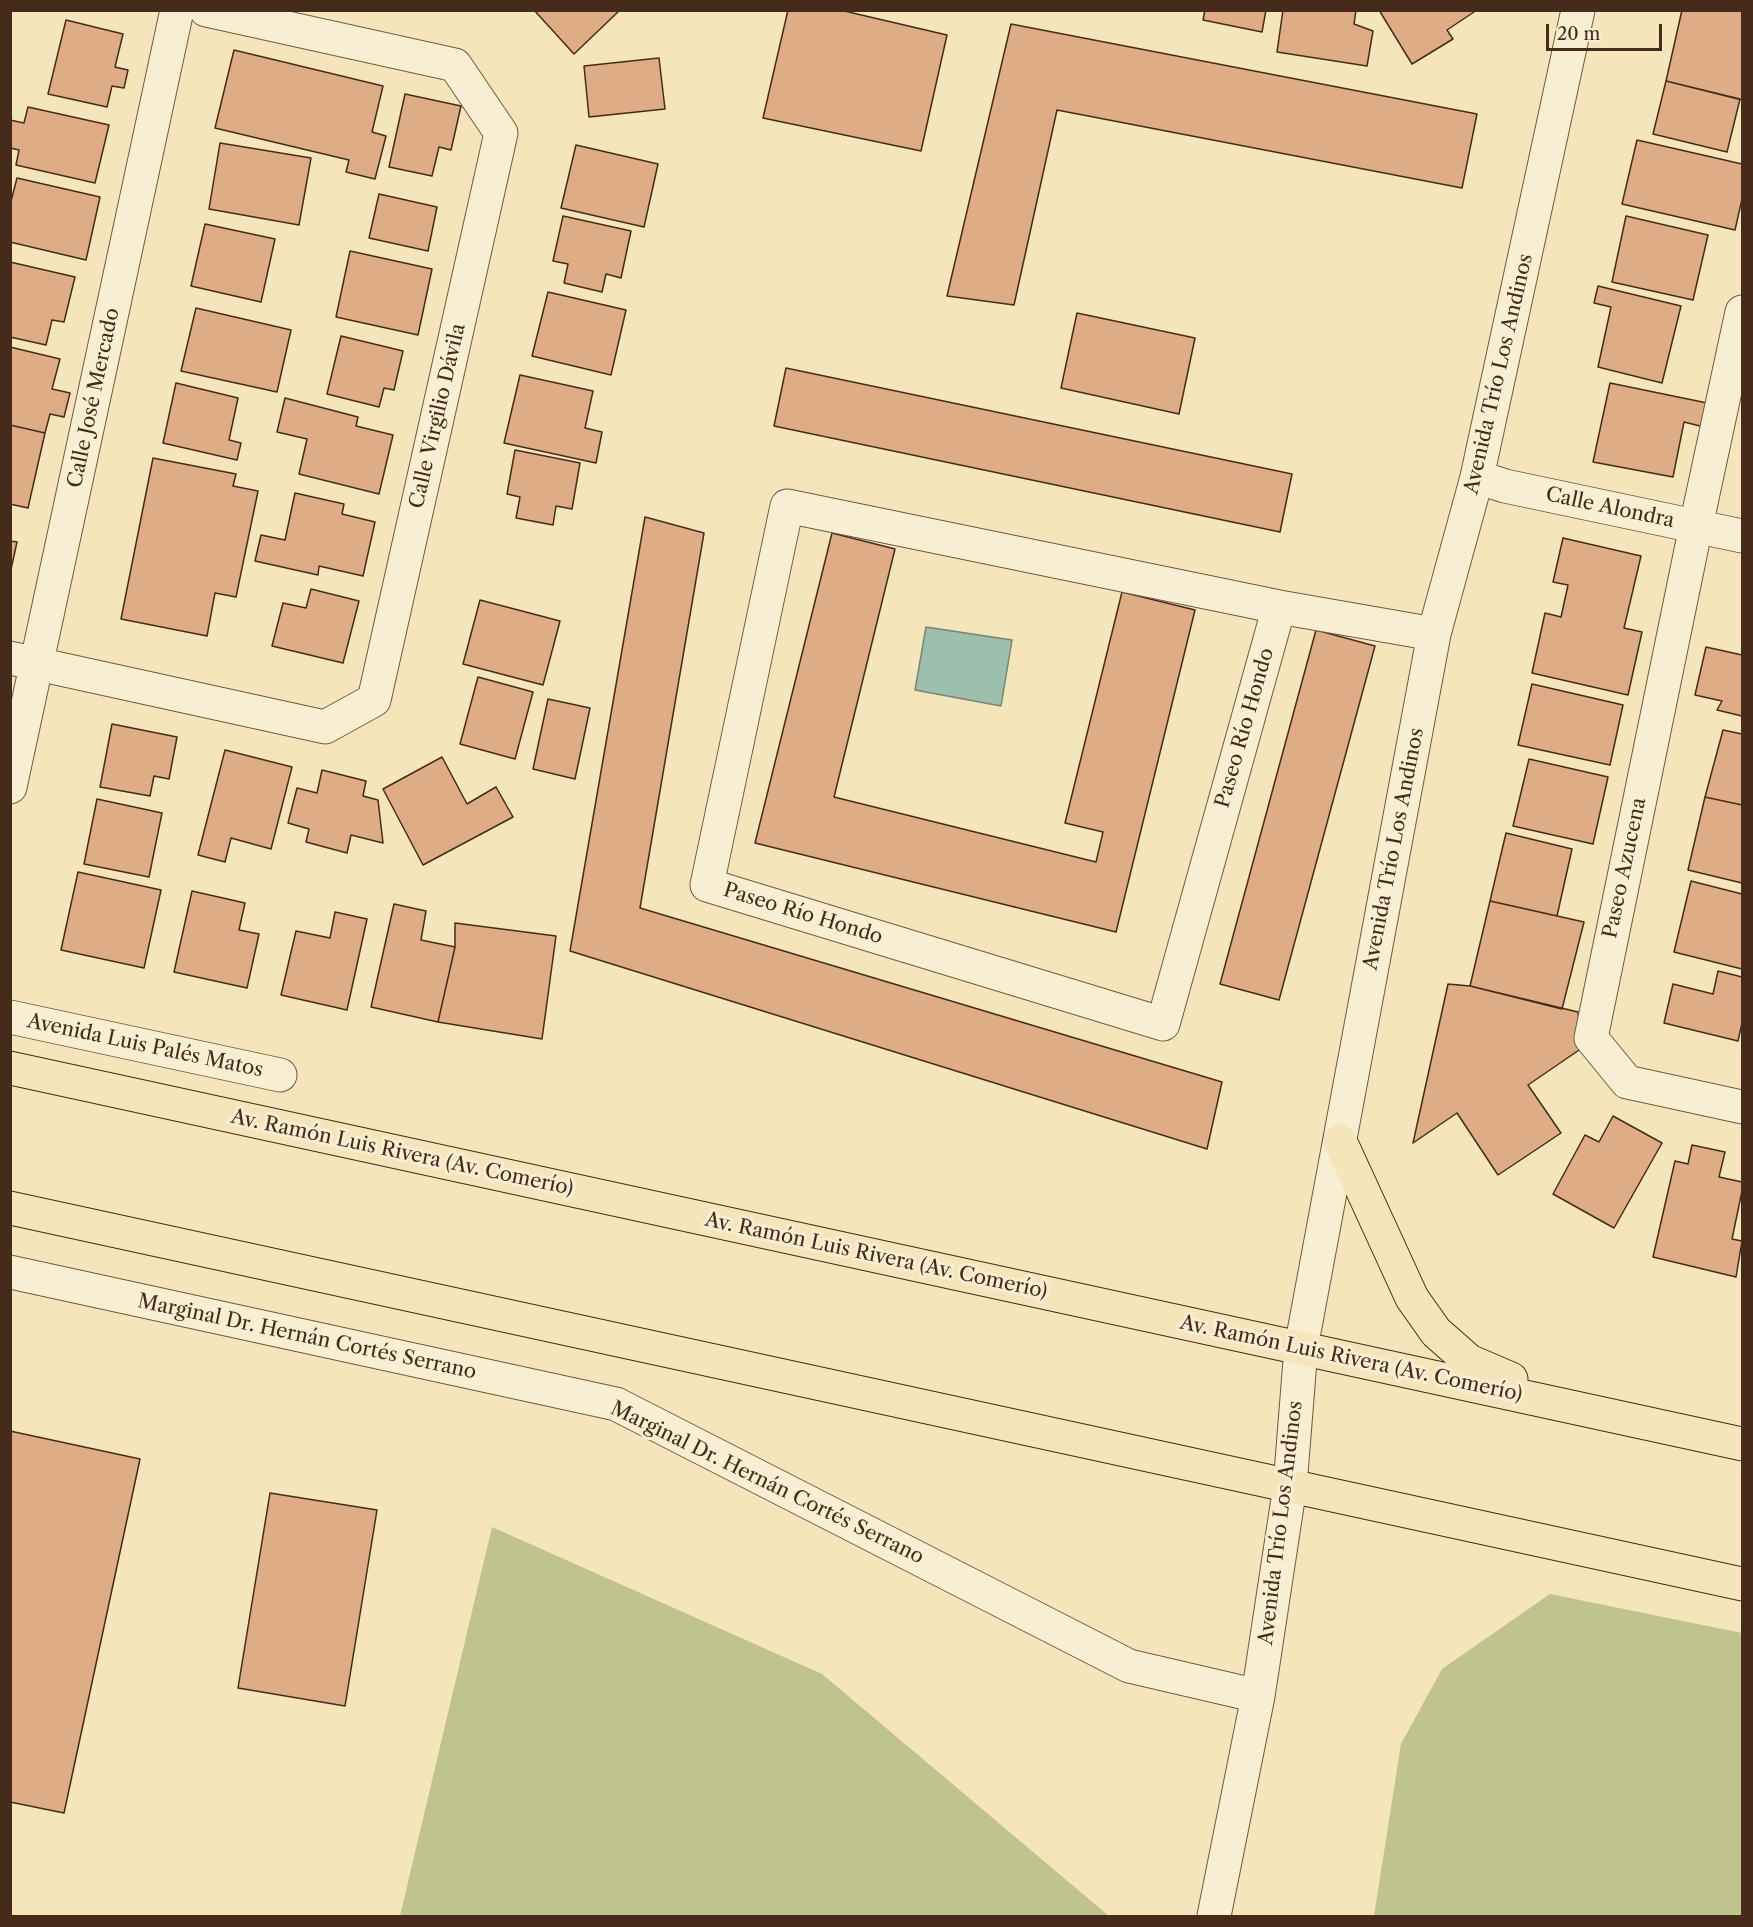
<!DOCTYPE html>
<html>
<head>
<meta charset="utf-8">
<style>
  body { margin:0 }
  #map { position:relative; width:1753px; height:1927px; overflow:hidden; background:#f4e5bb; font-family:"Libre Caslon Text",serif }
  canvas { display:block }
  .frame { position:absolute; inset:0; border:12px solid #462b1b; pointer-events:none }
  .scale { position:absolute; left:1546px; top:24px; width:116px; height:27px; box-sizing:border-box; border:3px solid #462b1b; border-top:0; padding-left:8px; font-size:18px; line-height:21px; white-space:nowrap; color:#462b1b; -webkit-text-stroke:4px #f8eed3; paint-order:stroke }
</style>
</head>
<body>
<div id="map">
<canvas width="1753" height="1927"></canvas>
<div class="frame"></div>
<div class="scale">20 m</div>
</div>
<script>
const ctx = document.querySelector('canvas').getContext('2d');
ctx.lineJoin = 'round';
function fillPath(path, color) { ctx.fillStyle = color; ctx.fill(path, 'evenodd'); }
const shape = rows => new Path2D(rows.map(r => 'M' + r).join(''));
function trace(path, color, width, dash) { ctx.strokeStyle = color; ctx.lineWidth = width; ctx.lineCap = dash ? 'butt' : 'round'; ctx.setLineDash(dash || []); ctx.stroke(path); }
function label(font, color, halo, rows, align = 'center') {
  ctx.font = font + ' "Libre Caslon Text",serif'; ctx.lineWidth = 6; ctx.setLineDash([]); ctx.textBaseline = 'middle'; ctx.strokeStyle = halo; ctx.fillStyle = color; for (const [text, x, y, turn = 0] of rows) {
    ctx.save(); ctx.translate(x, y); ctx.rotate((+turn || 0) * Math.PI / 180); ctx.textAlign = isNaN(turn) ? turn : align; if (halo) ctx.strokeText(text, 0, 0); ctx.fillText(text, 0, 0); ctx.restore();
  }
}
const green = shape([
  [492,1527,822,1674,1109,1916,400,1916],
  [1550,1594,1742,1633,1742,1916,1374,1916,1401,1744,1442,1669]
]);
const water = shape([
  [926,627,1012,640,1001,706,915,690,926,627]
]);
const building = shape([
  [534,10,620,10,574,54,534,10],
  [788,10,840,10,947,35,921,151,763,118,788,10],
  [1205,10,1266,10,1262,32,1203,20,1205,10],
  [1283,10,1356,10,1354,24,1373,31,1367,66,1277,52,1283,10],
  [1379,10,1477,10,1447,30,1453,39,1412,64,1379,10],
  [1682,10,1742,10,1742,100,1666,81,1682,10],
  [66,20,123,34,115,67,128,70,124,88,112,86,107,107,48,94,66,20],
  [1011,24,1477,114,1462,188,1057,110,1014,305,947,296,1011,24],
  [234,50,383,86,372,132,386,136,375,179,346,172,349,160,215,128,234,50],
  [659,58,665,109,589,117,584,66,659,58],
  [1666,81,1740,99,1727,152,1653,134,1666,81],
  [405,94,461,106,451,150,439,147,432,176,389,167,405,94],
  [28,107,109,125,95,183,16,165,19,150,10,148,10,120,24,123,28,107],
  [1637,140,1742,164,1742,199,1735,230,1622,204,1637,140],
  [220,143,311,158,299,225,209,209,220,143],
  [576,145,658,164,644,227,561,208,576,145],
  [17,178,100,197,86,260,10,242,10,205,17,178],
  [379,194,437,207,428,251,369,238,379,194],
  [563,216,631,231,621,278,606,274,602,292,564,283,568,264,553,261,563,216],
  [1626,216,1708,235,1693,300,1612,282,1626,216],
  [205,224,275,239,261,302,191,286,205,224],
  [350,251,432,269,418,335,336,317,350,251],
  [10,262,75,277,64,322,52,320,46,345,10,337,10,262],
  [1598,286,1681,306,1662,383,1598,367,1611,307,1594,303,1598,286],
  [548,292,626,310,611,375,532,356,548,292],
  [196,308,291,330,277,392,181,371,196,308],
  [1077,313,1195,338,1179,414,1061,388,1077,313],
  [341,336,403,351,394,390,384,388,379,407,327,394,341,336],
  [10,347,60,359,52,389,70,393,64,417,50,414,45,433,10,425,10,347],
  [786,368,1292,474,1280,532,774,426,786,368],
  [520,375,593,391,585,428,602,432,596,463,504,443,520,375],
  [176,383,238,398,229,440,241,443,237,460,163,443,176,383],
  [1610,383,1712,404,1708,428,1684,422,1673,477,1593,462,1610,383],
  [285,398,358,417,356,426,393,435,379,494,299,474,307,439,277,432,285,398],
  [10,425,45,433,28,508,10,504,10,425],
  [515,450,580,463,572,509,556,506,553,525,516,518,520,497,507,494,515,450],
  [153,458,236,474,233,486,258,491,236,597,215,593,207,636,121,619,153,458],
  [295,493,344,504,342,514,375,522,363,576,319,566,318,575,255,561,261,535,285,540,295,493],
  [645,517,704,533,640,908,1222,1082,1207,1149,570,951,645,517],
  [832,533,895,549,834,797,1096,862,1103,832,1065,823,1122,592,1195,610,1116,932,755,843,832,533],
  [1563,538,1641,556,1624,628,1642,632,1628,695,1532,673,1545,613,1561,617,1568,585,1553,582,1563,538],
  [10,541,17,542,10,574,10,541],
  [311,589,359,601,343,663,272,646,283,603,306,608,311,589],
  [480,600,560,621,543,685,463,664,480,600],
  [1316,630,1375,646,1279,1000,1220,984,1316,630],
  [1706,647,1742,655,1742,716,1717,710,1722,701,1695,695,1706,647],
  [478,677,533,692,515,759,460,744,478,677],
  [1532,684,1623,705,1610,765,1518,745,1532,684],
  [548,699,590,708,575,779,533,769,548,699],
  [112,724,177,737,169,779,154,776,150,796,100,787,112,724],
  [1723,730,1742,734,1742,805,1705,797,1723,730],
  [225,750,292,767,271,849,231,838,225,862,198,855,225,750],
  [442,757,467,804,496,787,513,817,423,865,383,789,442,757],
  [1529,759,1608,777,1593,844,1513,826,1529,759],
  [322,770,366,781,363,796,378,800,383,843,351,835,347,853,306,842,309,829,288,823,297,788,317,793,322,770],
  [1705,797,1742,805,1742,883,1688,870,1705,797],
  [97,799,162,813,149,877,84,864,97,799],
  [1506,833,1572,849,1557,916,1490,901,1506,833],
  [78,872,161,890,144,968,61,950,78,872],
  [1691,881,1742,894,1742,969,1674,952,1691,881],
  [192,891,245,903,239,930,259,934,247,988,174,972,192,891],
  [1490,901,1584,922,1562,1009,1470,986,1490,901],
  [394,904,426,911,421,940,455,947,438,1022,371,1007,394,904],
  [335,912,367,919,347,1010,281,995,296,931,330,938,335,912],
  [455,923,556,936,542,1039,438,1022,455,947,455,923],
  [1718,971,1742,977,1742,1023,1738,1041,1664,1023,1673,984,1713,994,1718,971],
  [1448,984,1470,986,1578,1012,1582,1048,1528,1085,1561,1133,1498,1175,1457,1113,1413,1143,1448,984],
  [1613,1116,1662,1143,1614,1228,1553,1194,1585,1135,1599,1142,1613,1116],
  [1692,1145,1725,1152,1719,1177,1742,1182,1742,1191,1732,1239,1742,1241,1736,1277,1653,1257,1675,1161,1688,1164,1692,1145],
  [10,1431,140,1459,64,1813,10,1802,10,1431],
  [270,1493,377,1510,345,1706,238,1688,270,1493]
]);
const minor = shape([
  [1742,312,1696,526,1591,1038,1627,1082,1742,1107],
  [1477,477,1505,486,1742,536],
  [1279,607,1163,1024,707,885,787,506,1279,607,1434,634],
  [10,658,325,727,374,700,501,133,455,65,206,10],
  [10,787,177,10],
  [10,1017,280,1075],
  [10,1272,616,1404,1129,1666,1258,1696],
  [1214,1916,1258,1696,1290,1486,1301,1348,1434,634,1477,477,1578,10]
]);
const major = shape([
  [10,1068,1742,1444],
  [1340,1141,1412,1298,1436,1332,1469,1361,1511,1379],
  [10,1208,1742,1584]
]);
const streetNames = [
  ["Avenida Trío Los Andinos",1499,374,-77],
  ["Calle José Mercado",94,398,-78],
  ["Calle Virgilio Dávila",438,416,-77],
  ["Calle Alondra",1610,508,12],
  ["Paseo Río Hondo",1245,728,-74],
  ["Avenida Trío Los Andinos",1394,849,-79],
  ["Paseo Azucena",1625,868,-78],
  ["Paseo Río Hondo",803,914,17],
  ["Avenida Luis Palés Matos",145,1046,12],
  ["Av. Ramón Luis Rivera (Av. Comerío)",402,1153,12],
  ["Av. Ramón Luis Rivera (Av. Comerío)",876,1256,12],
  ["Marginal Dr. Hernán Cortés Serrano",307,1337,12],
  ["Av. Ramón Luis Rivera (Av. Comerío)",1351,1359,12],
  ["Marginal Dr. Hernán Cortés Serrano",767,1483,26],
  ["Avenida Trío Los Andinos",1281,1523,-83]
];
fillPath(green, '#bfc38d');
fillPath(water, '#9cbfae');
trace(water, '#7a8473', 1.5);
fillPath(building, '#dead85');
trace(building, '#462b1b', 1.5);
trace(minor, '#725a43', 35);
trace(major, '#462b1b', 35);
trace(minor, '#f8eed3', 33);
trace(major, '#f4e5bb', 33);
label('20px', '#462b1b', '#f8eed3', streetNames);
</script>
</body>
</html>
